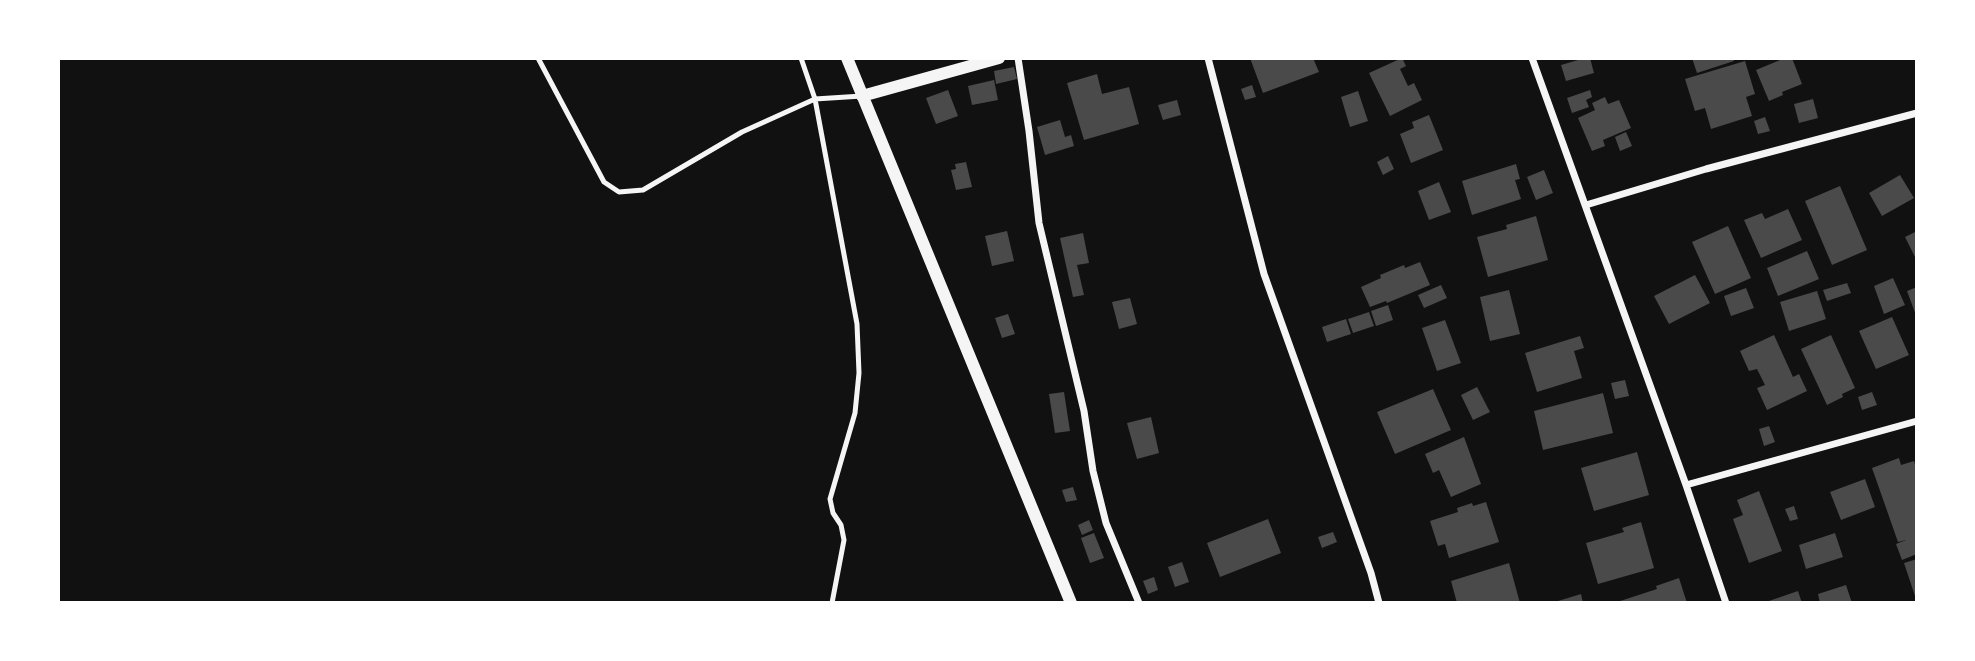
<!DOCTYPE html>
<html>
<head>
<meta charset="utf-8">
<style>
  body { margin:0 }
  #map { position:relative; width:1975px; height:661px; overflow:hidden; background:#111; font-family:Mulish,sans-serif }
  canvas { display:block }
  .frame { position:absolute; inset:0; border:60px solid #fff; pointer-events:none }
</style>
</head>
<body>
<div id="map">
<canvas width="1975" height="661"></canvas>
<div class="frame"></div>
</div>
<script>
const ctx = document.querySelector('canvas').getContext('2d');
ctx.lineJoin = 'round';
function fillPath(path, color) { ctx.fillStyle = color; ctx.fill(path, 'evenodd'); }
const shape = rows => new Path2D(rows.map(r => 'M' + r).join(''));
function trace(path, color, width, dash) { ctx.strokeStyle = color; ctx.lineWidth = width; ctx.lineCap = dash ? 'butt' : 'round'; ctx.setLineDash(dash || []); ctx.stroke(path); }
const building = shape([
  [1250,58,1313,58,1319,72,1263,93],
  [1402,58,1406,66,1400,69,1408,86,1414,83,1422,100,1390,116,1369,73],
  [1585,58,1590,58,1594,73,1566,81,1561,65],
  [1692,58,1733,58,1734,61,1697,73],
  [1785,58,1792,58,1802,84,1782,92,1783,95,1769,101,1756,70],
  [1745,61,1755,94,1746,97,1752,116,1711,129,1705,108,1695,111,1685,79],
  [1014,67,1017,79,996,84,994,71],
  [1097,74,1102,94,1129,87,1139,124,1084,140,1067,83],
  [994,80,998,100,972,105,968,86],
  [1252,85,1256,97,1245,100,1241,89],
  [948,90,958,116,936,124,926,98],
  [1590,90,1592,97,1586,100,1589,107,1572,113,1567,98],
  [1358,91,1368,121,1350,127,1341,97],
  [1605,97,1608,104,1619,100,1631,128,1603,140,1605,146,1592,151,1578,118,1595,110,1592,103],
  [1813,99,1818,118,1799,123,1794,104],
  [1177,100,1181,115,1163,120,1158,105],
  [1429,115,1443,150,1411,163,1400,134,1414,128,1412,122],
  [1765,117,1770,131,1758,134,1754,121],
  [1060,120,1065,137,1071,135,1074,146,1045,155,1037,127],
  [1626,132,1632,146,1620,151,1615,137],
  [1388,156,1394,169,1383,175,1377,162],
  [966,162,972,187,956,190,951,170,956,169,955,164],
  [1516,164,1520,179,1515,180,1521,199,1472,215,1462,181],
  [1544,170,1553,193,1536,200,1527,177],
  [1900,175,1914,198,1882,216,1869,193],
  [1439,182,1451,212,1429,220,1418,191],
  [1840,186,1867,250,1832,265,1805,201],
  [1788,209,1802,240,1761,258,1744,220,1762,213,1765,219],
  [1536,216,1548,260,1488,277,1477,237,1507,229,1506,225],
  [1728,226,1751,278,1715,294,1692,242],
  [1007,231,1014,261,992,266,985,236],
  [1917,231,1917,261,1905,237],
  [1083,233,1089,263,1077,265,1084,295,1073,297,1060,238],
  [1807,251,1819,279,1778,296,1767,268],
  [1420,262,1430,285,1387,303,1386,301,1370,307,1361,287,1381,278,1380,275,1404,265,1405,268],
  [1695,275,1710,303,1669,324,1654,296],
  [1893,278,1905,305,1884,314,1874,286],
  [1847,283,1851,293,1827,301,1823,290],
  [1441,285,1447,298,1424,308,1418,295],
  [1917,287,1917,318,1907,291],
  [1746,288,1754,308,1731,316,1724,296],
  [1509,290,1520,334,1490,341,1480,297],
  [1817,291,1826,319,1789,331,1780,302],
  [1130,298,1137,324,1119,329,1112,302],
  [1388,305,1393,320,1376,326,1371,311],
  [1369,312,1374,326,1353,333,1348,319],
  [1008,314,1015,334,1002,338,995,318],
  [1892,317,1909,355,1876,369,1859,331],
  [1346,319,1351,334,1327,342,1322,327],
  [1445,320,1461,363,1437,371,1422,328],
  [1774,335,1793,377,1799,374,1807,391,1767,410,1757,388,1765,385,1757,369,1749,371,1740,351],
  [1831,335,1855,388,1842,394,1843,397,1827,405,1801,349],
  [1580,336,1584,348,1574,351,1582,378,1537,392,1525,353],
  [1625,380,1629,396,1615,399,1611,383],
  [1477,387,1490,412,1473,420,1461,395],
  [1433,389,1451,430,1395,454,1377,412],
  [1064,392,1070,431,1055,433,1049,394],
  [1872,392,1877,405,1862,410,1858,397],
  [1603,393,1613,433,1543,450,1534,411],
  [1151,417,1159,453,1137,459,1127,423],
  [1769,426,1775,442,1764,446,1759,429],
  [1464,437,1481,484,1451,497,1439,470,1433,473,1425,454],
  [1637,452,1649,495,1594,511,1581,468],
  [1899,458,1901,465,1914,461,1917,472,1917,554,1902,560,1896,544,1906,540,1898,542,1872,468],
  [1865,479,1875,507,1841,520,1830,492],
  [1073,487,1077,500,1066,502,1062,490],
  [1759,491,1782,551,1749,563,1733,519,1743,515,1737,500],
  [1486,502,1499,542,1449,558,1445,544,1438,546,1430,521,1458,512,1457,508,1472,503,1473,506],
  [1794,506,1798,519,1790,521,1785,509],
  [1268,519,1281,553,1220,577,1207,543],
  [1089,520,1093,530,1082,535,1078,525],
  [1641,522,1654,568,1598,584,1586,543,1624,532,1622,528],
  [1333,532,1337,542,1322,548,1318,537],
  [1094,533,1104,558,1090,563,1081,538],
  [1835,533,1843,557,1806,569,1799,545],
  [1917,559,1917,602,1904,563],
  [1182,562,1189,582,1175,587,1168,567],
  [1509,563,1520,603,1457,603,1451,581],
  [1154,577,1158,590,1148,594,1143,581],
  [1679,578,1687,603,1614,603,1657,589,1656,586],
  [1846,585,1852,603,1820,603,1818,594],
  [1798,591,1802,603,1763,603],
  [1581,594,1583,603,1558,603,1558,601]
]);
const service = shape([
  [538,58,604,182,619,192,643,190,742,132,815,99,862,96],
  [801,58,815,99,857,324,859,373,855,413,830,499,833,513,841,525,844,540,832,603]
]);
const minor = shape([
  [1018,58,1029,131,1039,223,1084,411,1093,471,1106,523,1139,603],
  [1208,58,1264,274,1371,573,1379,603],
  [1532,58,1686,485,1726,603],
  [1586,205,1706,169,1917,113],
  [1686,485,1917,421]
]);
const tertiary = shape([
  [847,58,1071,603],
  [862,96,999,58]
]);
fillPath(building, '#4a4a4a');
trace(service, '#f5f5f5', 5);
trace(minor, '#f5f5f5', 7);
trace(tertiary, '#f5f5f5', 12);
</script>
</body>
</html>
